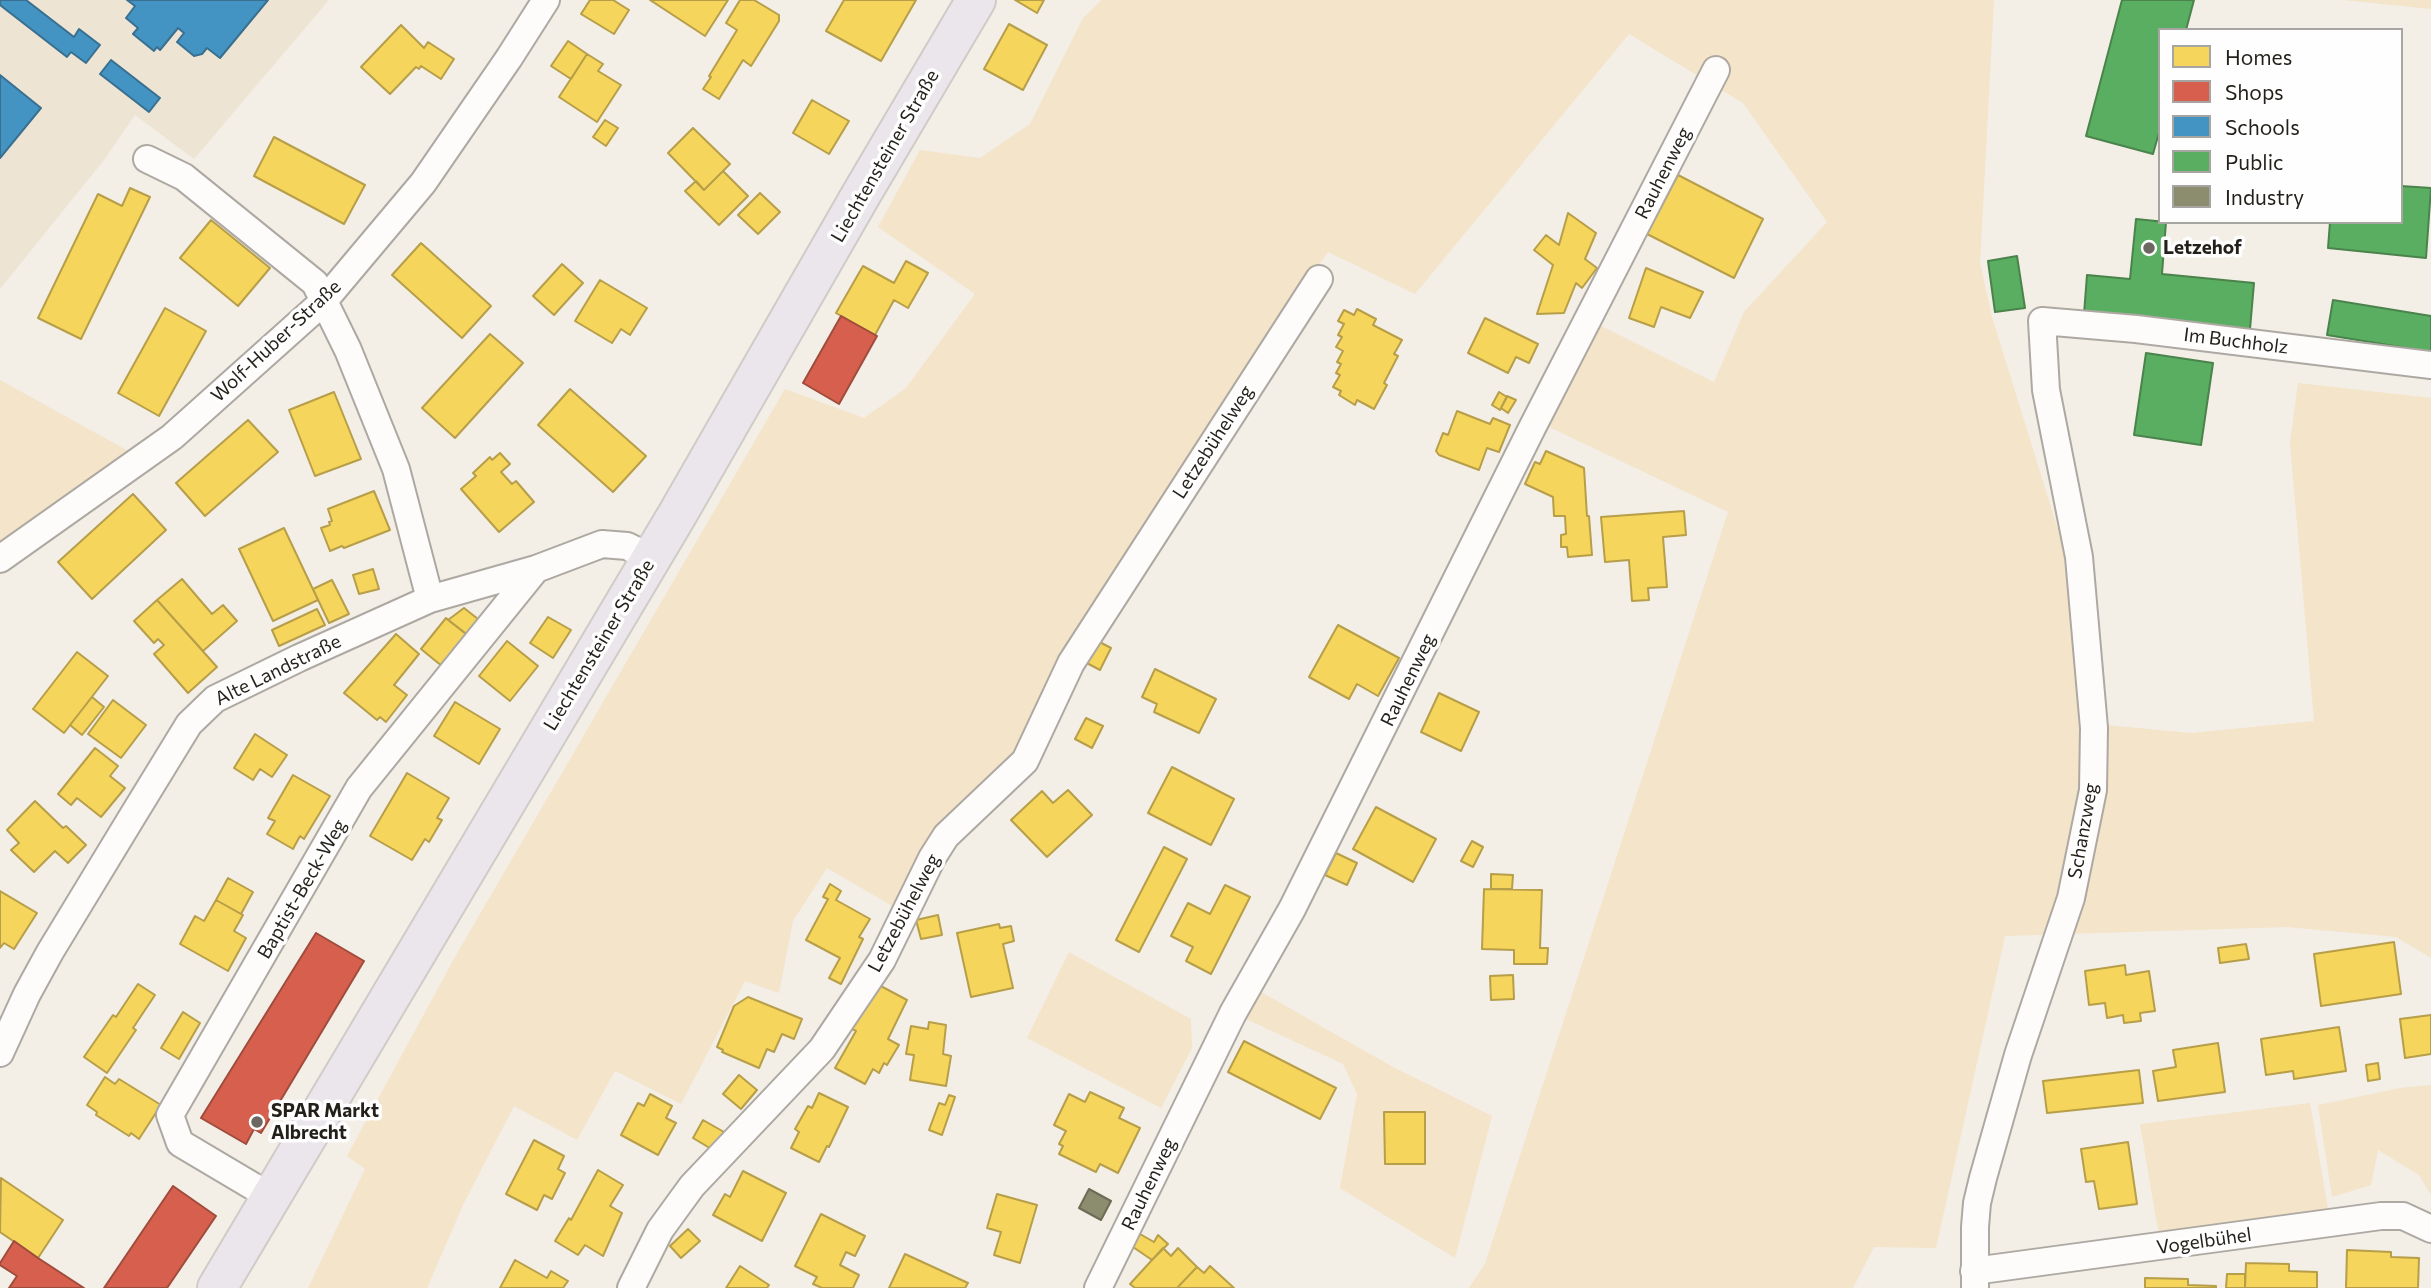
<!DOCTYPE html>
<html>
<head>
<meta charset="utf-8">
<style>
  body { margin:0 }
  #map { position:relative; width:2431px; height:1288px; overflow:hidden; background:#f3eee6; font-family:Commissioner,sans-serif }
  canvas { display:block }
  .legend { position:absolute; left:2158px; top:28px; width:245px; height:196px; box-sizing:border-box; background:#fefefe; border:2px solid #a6a5a2; margin:0; padding:9px 12px; list-style:none; font-size:21px; color:#231f19 }
  .legend li { display:flex; align-items:center; gap:14px; height:35px }
  .legend b { width:35px; border:2px solid #a6a5a2 }
</style>
</head>
<body>
<div id="map">
<canvas width="2431" height="1288"></canvas>
<ul class="legend">
<li><b style="height:19px;background:#f6d55c"></b>Homes</li>
<li><b style="height:19px;background:#d6604d"></b>Shops</li>
<li><b style="height:19px;background:#4393c3"></b>Schools</li>
<li><b style="height:19px;background:#5aae61"></b>Public</li>
<li><b style="height:19px;background:#8c8c6e"></b>Industry</li>
</ul>
</div>
<script>
const ctx = document.querySelector('canvas').getContext('2d');
ctx.lineJoin = 'round';
function fillPath(path, color) { ctx.fillStyle = color; ctx.fill(path, 'evenodd'); }
const shape = rows => new Path2D(rows.map(r => 'M' + r).join(''));
function trace(path, color, width, dash) { ctx.strokeStyle = color; ctx.lineWidth = width; ctx.lineCap = dash ? 'butt' : 'round'; ctx.setLineDash(dash || []); ctx.stroke(path); }
function label(font, color, halo, rows, align = 'center') {
  ctx.font = font + ' Commissioner,sans-serif'; ctx.lineWidth = 7; ctx.setLineDash([]); ctx.textBaseline = 'middle'; ctx.strokeStyle = halo; ctx.fillStyle = color; for (const [text, x, y, turn = 0] of rows) {
    ctx.save(); ctx.translate(x, y); ctx.rotate((+turn || 0) * Math.PI / 180); ctx.textAlign = isNaN(turn) ? turn : align; if (halo) ctx.strokeText(text, 0, 0); ctx.fillText(text, 0, 0); ctx.restore();
  }
}
const built = shape([
  [0,0,329,0,194,159,135,115,104,160,0,289]
]);
const green = shape([
  [1102,0,1994,0,1980,263,1992,317,2068,562,2096,724,2191,733,2314,721,2290,443,2298,383,2431,398,2431,958,2396,937,2287,927,2005,936,1936,1248,1874,1247,1853,1288,1469,1288,1485,1264,1728,512,1547,426,1597,324,1714,382,1744,312,1827,222,1743,103,1629,34,1415,294,1328,252,1278,322,1016,751,896,908,827,868,793,921,779,993,745,981,681,1104,615,1071,577,1140,514,1106,464,1203,427,1288,308,1288,365,1169,347,1156,455,957,785,389,864,418,906,388,975,294,878,227,920,150,980,158,1030,124,1083,18],
  [2343,0,2431,0,2431,9],
  [0,380,139,457,0,556],
  [1069,952,1191,1019,1192,1048,1161,1108,1027,1038],
  [1249,985,1393,1067,1492,1116,1455,1258,1340,1188,1357,1094,1343,1064,1233,1013],
  [2431,1085,2431,1195,2419,1175,2378,1150,2371,1185,2332,1197,2318,1105,2400,1088],
  [2310,1103,2329,1215,2159,1236,2140,1124]
]);
const homes = shape([
  [590,0,613,0,629,10,614,34,581,14,590,0],
  [650,0,728,0,705,36,650,0],
  [740,0,754,0,779,15,779,21,751,66,743,60,719,99,703,89,711,77,709,76,737,30,726,23,740,0],
  [844,0,916,0,881,61,826,31,844,0],
  [1015,0,1044,0,1037,13,1015,0],
  [1009,24,1047,45,1023,90,984,69,1009,24],
  [401,25,424,48,428,42,454,59,441,79,421,66,419,69,416,67,390,94,361,67,401,25],
  [568,41,587,54,571,79,551,66,568,41],
  [587,54,603,64,598,71,621,85,597,122,559,97,587,54],
  [812,100,849,121,829,154,793,133,812,100],
  [605,120,618,128,606,146,593,137,605,120],
  [693,128,730,164,704,190,668,153,693,128],
  [274,137,365,185,344,224,254,176,274,137],
  [723,171,748,196,719,225,685,191,696,181,704,190,723,171],
  [1678,175,1763,219,1734,278,1647,234,1678,175],
  [130,188,150,197,81,339,38,318,98,194,122,206,130,188],
  [760,193,780,212,758,234,738,215,760,193],
  [1568,213,1596,233,1585,259,1597,268,1582,288,1576,283,1564,313,1537,314,1553,265,1534,250,1546,235,1559,245,1568,213],
  [211,220,270,268,238,306,180,258,211,220],
  [421,243,491,306,462,338,392,275,421,243],
  [906,261,928,273,908,308,894,300,875,335,836,313,863,266,894,283,906,261],
  [562,264,583,283,554,315,533,296,562,264],
  [1646,268,1703,292,1690,318,1661,307,1654,327,1629,318,1646,268],
  [600,280,647,308,630,335,621,329,612,343,575,321,600,280],
  [165,308,206,331,159,416,118,393,165,308],
  [1357,309,1376,319,1373,325,1402,340,1394,354,1398,356,1384,383,1387,385,1374,409,1357,400,1355,405,1339,395,1341,391,1333,387,1340,375,1336,373,1341,364,1337,362,1343,351,1336,347,1342,337,1338,335,1344,324,1338,321,1344,310,1354,315,1357,309],
  [1485,318,1538,344,1529,363,1516,357,1508,373,1468,353,1485,318],
  [490,334,523,363,455,438,422,408,490,334],
  [570,389,646,456,613,492,538,425,570,389],
  [334,392,361,459,315,476,289,410,334,392],
  [1499,392,1507,397,1500,410,1492,405,1499,392],
  [1507,396,1516,400,1508,413,1501,408,1507,396],
  [1457,411,1490,424,1493,418,1510,425,1499,452,1487,448,1479,470,1439,455,1436,451,1443,433,1448,435,1457,411],
  [248,420,278,452,205,516,176,483,248,420],
  [1546,451,1584,468,1587,516,1589,516,1592,555,1568,557,1567,547,1561,547,1561,535,1566,534,1565,516,1554,516,1553,497,1525,484,1535,462,1540,464,1546,451],
  [500,453,510,464,501,472,512,484,516,481,534,502,499,532,461,489,476,476,473,473,490,457,492,460,500,453],
  [374,491,390,530,344,548,342,546,330,551,321,528,330,525,329,522,332,521,328,509,374,491],
  [133,494,166,530,92,599,58,562,133,494],
  [1684,511,1686,535,1663,537,1667,587,1648,588,1649,600,1632,601,1629,560,1605,562,1601,517,1684,511],
  [284,528,318,600,273,621,239,549,284,528],
  [373,569,379,589,359,594,353,575,373,569],
  [182,579,212,614,223,605,237,621,203,651,157,600,182,579],
  [332,580,349,614,329,623,313,589,332,580],
  [157,600,217,667,188,693,154,654,164,645,158,639,154,643,134,621,157,600],
  [464,608,478,619,466,634,448,620,464,608],
  [317,609,325,625,279,646,272,630,317,609],
  [548,617,571,630,553,658,530,643,548,617],
  [446,618,469,636,443,667,421,649,446,618],
  [1338,625,1399,658,1378,696,1357,684,1349,699,1309,677,1338,625],
  [396,634,419,654,394,685,407,695,386,722,380,717,377,720,344,693,396,634],
  [1094,639,1111,648,1100,670,1083,661,1094,639],
  [507,641,538,666,510,701,479,676,507,641],
  [77,652,108,676,64,733,33,709,77,652],
  [1155,669,1216,699,1199,733,1154,712,1157,704,1142,697,1155,669],
  [1439,693,1479,712,1461,751,1421,732,1439,693],
  [92,697,104,707,82,735,70,725,92,697],
  [113,700,146,725,121,758,88,734,113,700],
  [455,702,500,729,479,764,434,736,455,702],
  [1086,718,1103,726,1092,748,1075,739,1086,718],
  [255,734,287,755,272,777,260,769,253,780,234,768,255,734],
  [95,748,118,766,110,776,125,788,101,817,77,798,71,805,58,794,95,748],
  [1172,767,1234,799,1211,845,1148,813,1172,767],
  [407,773,449,798,437,818,442,820,429,842,425,839,412,860,370,836,407,773],
  [293,775,330,796,304,839,300,836,293,849,267,834,275,821,268,818,293,775],
  [1068,790,1092,815,1047,857,1011,820,1042,791,1053,803,1068,790],
  [35,801,63,828,66,826,86,845,68,863,55,851,34,872,11,850,19,843,7,830,35,801],
  [1376,807,1436,839,1413,882,1353,849,1376,807],
  [1472,841,1483,847,1473,867,1461,861,1472,841],
  [1164,847,1187,859,1139,952,1116,940,1164,847],
  [1336,853,1357,863,1347,885,1325,875,1336,853],
  [1491,874,1513,875,1512,889,1491,889,1491,874],
  [228,878,253,892,241,914,216,900,228,878],
  [830,884,841,891,836,900,870,919,859,937,863,939,841,984,829,978,840,958,806,940,828,899,823,897,830,884],
  [1225,885,1250,897,1211,974,1186,961,1193,947,1171,936,1188,903,1210,914,1225,885],
  [1484,889,1542,890,1540,948,1548,948,1547,964,1514,964,1514,950,1482,949,1484,889],
  [0,891,37,913,14,949,4,943,0,948,0,891],
  [216,900,243,915,234,931,246,938,228,971,180,944,195,916,204,921,216,900],
  [938,915,942,935,921,939,916,920,938,915],
  [999,924,1000,928,1011,926,1014,941,1003,944,1013,988,971,997,957,933,999,924],
  [2394,942,2401,994,2321,1006,2314,954,2394,942],
  [2246,944,2249,959,2220,963,2218,948,2246,944],
  [2125,965,2126,975,2149,971,2155,1011,2140,1013,2141,1021,2124,1023,2123,1015,2107,1018,2105,1003,2089,1005,2085,971,2125,965],
  [1513,975,1514,999,1491,1000,1490,976,1513,975],
  [138,984,155,995,133,1028,136,1030,107,1073,84,1057,113,1015,116,1017,138,984],
  [877,984,907,1000,888,1039,899,1045,887,1065,884,1063,879,1073,873,1069,865,1084,835,1068,856,1031,852,1029,877,984],
  [748,997,802,1019,794,1039,782,1034,774,1052,767,1049,759,1068,722,1052,723,1050,717,1047,734,1006,748,997],
  [183,1012,200,1023,179,1059,161,1048,183,1012],
  [2431,1015,2431,1054,2405,1058,2400,1019,2431,1015],
  [929,1022,946,1025,943,1054,951,1056,946,1086,910,1080,914,1055,906,1054,911,1026,928,1029,929,1022],
  [2339,1027,2346,1071,2294,1079,2293,1071,2266,1075,2261,1039,2339,1027],
  [1244,1041,1336,1088,1320,1119,1228,1072,1244,1041],
  [2218,1043,2225,1092,2158,1101,2153,1071,2176,1067,2173,1050,2218,1043],
  [2378,1063,2380,1079,2368,1081,2366,1065,2378,1063],
  [2139,1070,2143,1103,2047,1113,2043,1081,2139,1070],
  [739,1075,757,1090,741,1109,723,1094,739,1075],
  [105,1077,115,1084,119,1079,161,1105,139,1139,131,1133,129,1136,96,1115,97,1112,87,1105,105,1077],
  [1090,1092,1124,1108,1119,1118,1140,1128,1118,1173,1100,1164,1096,1172,1059,1154,1063,1146,1059,1144,1066,1131,1054,1125,1069,1094,1085,1102,1090,1092],
  [819,1093,848,1107,829,1147,827,1146,819,1162,791,1148,799,1132,795,1129,808,1106,812,1108,819,1093],
  [650,1094,672,1106,666,1118,676,1123,658,1155,621,1135,638,1103,644,1106,650,1094],
  [949,1095,955,1097,942,1135,929,1130,939,1103,945,1105,949,1095],
  [1384,1112,1425,1112,1425,1164,1385,1164,1384,1112],
  [703,1120,724,1132,713,1150,693,1138,703,1120],
  [534,1140,564,1156,558,1169,565,1173,552,1199,544,1195,537,1210,506,1194,534,1140],
  [2128,1142,2137,1204,2099,1209,2094,1181,2086,1182,2081,1149,2128,1142],
  [598,1170,623,1185,610,1206,622,1213,603,1256,585,1245,578,1255,555,1241,569,1218,571,1220,598,1170],
  [743,1171,786,1193,762,1241,713,1215,725,1194,730,1197,743,1171],
  [1,1178,63,1220,38,1258,0,1232,1,1178],
  [997,1194,1037,1205,1020,1263,994,1255,1001,1232,987,1228,997,1194],
  [821,1214,865,1236,855,1256,846,1252,840,1265,859,1275,853,1288,822,1288,813,1284,817,1277,795,1266,821,1214],
  [688,1229,700,1241,681,1258,670,1246,688,1229],
  [1140,1234,1154,1242,1158,1235,1168,1244,1152,1260,1133,1247,1140,1234],
  [1163,1248,1171,1256,1178,1248,1197,1267,1177,1288,1135,1288,1130,1284,1163,1248],
  [2347,1250,2391,1252,2391,1257,2419,1258,2418,1288,2346,1288,2347,1250],
  [905,1254,968,1283,965,1288,889,1288,905,1254],
  [515,1260,547,1278,551,1271,568,1281,563,1288,500,1288,515,1260],
  [2246,1263,2289,1264,2289,1271,2317,1272,2317,1288,2245,1288,2246,1263],
  [740,1266,769,1285,767,1288,726,1288,740,1266],
  [1210,1266,1234,1288,1177,1288,1197,1267,1204,1273,1210,1266],
  [2227,1274,2245,1274,2245,1288,2226,1288,2227,1274],
  [2145,1278,2188,1279,2188,1285,2216,1286,2216,1288,2145,1288,2145,1278]
]);
const shops = shape([
  [841,316,877,336,839,404,803,383,841,316],
  [316,933,364,961,261,1133,254,1129,246,1144,201,1118,316,933],
  [173,1186,216,1216,167,1288,104,1288,173,1186],
  [14,1241,38,1258,84,1288,9,1288,17,1276,0,1265,0,1263,14,1241]
]);
const schools = shape([
  [0,0,26,0,74,37,79,29,100,45,86,63,71,52,67,57,0,5,0,0],
  [127,0,268,0,220,58,207,48,202,54,194,56,177,42,184,33,178,28,160,50,157,47,154,51,133,34,138,28,126,18,135,6,127,0],
  [111,60,160,98,149,112,100,74,111,60],
  [0,75,41,108,0,158,0,75]
]);
const public = shape([
  [2122,0,2194,0,2186,30,2160,30,2160,129,2153,154,2086,136,2122,0],
  [2401,186,2431,188,2426,258,2328,248,2330,222,2401,222,2401,186],
  [2136,219,2166,222,2162,274,2254,283,2250,329,2084,314,2087,275,2130,279,2136,219],
  [2017,256,2025,308,1995,312,1988,261,2017,256],
  [2333,300,2431,316,2431,352,2327,335,2333,300],
  [2146,353,2213,363,2201,445,2134,435,2146,353]
]);
const industry = shape([
  [1089,1189,1111,1201,1101,1220,1079,1208,1089,1189]
]);
const street = shape([
  [147,159,184,177,315,283,348,350,396,469,430,599],
  [0,559,172,437,323,302,423,183,509,58,546,0],
  [0,1053,27,994,50,952,132,817,189,724,215,699,299,658,430,599,536,569,602,544,627,546,651,558],
  [271,1197,180,1143,170,1115,359,788,536,569],
  [1974,1271,2381,1216,2403,1216,2431,1229],
  [631,1288,660,1230,692,1186,822,1049,882,960,932,858,946,836,1025,761,1071,663,1319,279],
  [1098,1288,1233,1013,1292,909,1532,428,1716,70],
  [1975,1288,1975,1227,1977,1203,1983,1178,2018,1055,2071,898,2093,790,2094,728,2079,557,2046,390,2042,321,2136,329,2431,365]
]);
const primary = shape([
  [217,1288,677,515,862,193,976,0]
]);
const markers = [
  [2149,248,7,"#6c6761"],
  [257,1122,7,"#6c6761"]
];
const streetNames = [
  ["Liechtensteiner Straße",885,156,-60],
  ["Rauhenweg",1663,173,-63],
  ["Wolf-Huber-Straße",276,341,-43],
  ["Im Buchholz",2236,341,7],
  ["Letzebühelweg",1213,442,-57],
  ["Liechtensteiner Straße",599,645,-59],
  ["Alte Landstraße",278,670,-26],
  ["Rauhenweg",1408,680,-64],
  ["Schanzweg",2083,831,-80],
  ["Baptist-Beck-Weg",302,889,-60],
  ["Letzebühelweg",904,913,-62],
  ["Rauhenweg",1149,1184,-64],
  ["Vogelbühel",2204,1241,-8]
];
const poiNames = [
  ["Letzehof",2163,248],
  ["SPAR Markt",271,1111],
  ["Albrecht",271,1133]
];
fillPath(built, '#eee4d4');
fillPath(green, '#f4e4c9');
fillPath(homes, '#f6d55c');
trace(homes, '#b79e48', 2);
fillPath(shops, '#d6604d');
trace(shops, '#a04c3d', 2);
fillPath(schools, '#4393c3');
trace(schools, '#397090', 2);
fillPath(public, '#5aae61');
trace(public, '#4a834b', 2);
fillPath(industry, '#8c8c6e');
trace(industry, '#6c6b54', 2);
trace(street, '#ada9a2', 30);
trace(primary, '#cfccc8', 42);
trace(street, '#fdfcfb', 26);
trace(primary, '#ebe6ec', 38);
for (const [x, y, r, color] of markers) { const dot = new Path2D(); dot.arc(x, y, r, 0, 2 * Math.PI); ctx.fillStyle = color; ctx.fill(dot); trace(dot, '#fefefe', 2.5); }
label('19px', '#231f19', '#fefefe', streetNames);
label('bold 19px', '#231f19', '#fefefe', poiNames, 'left');
</script>
</body>
</html>
